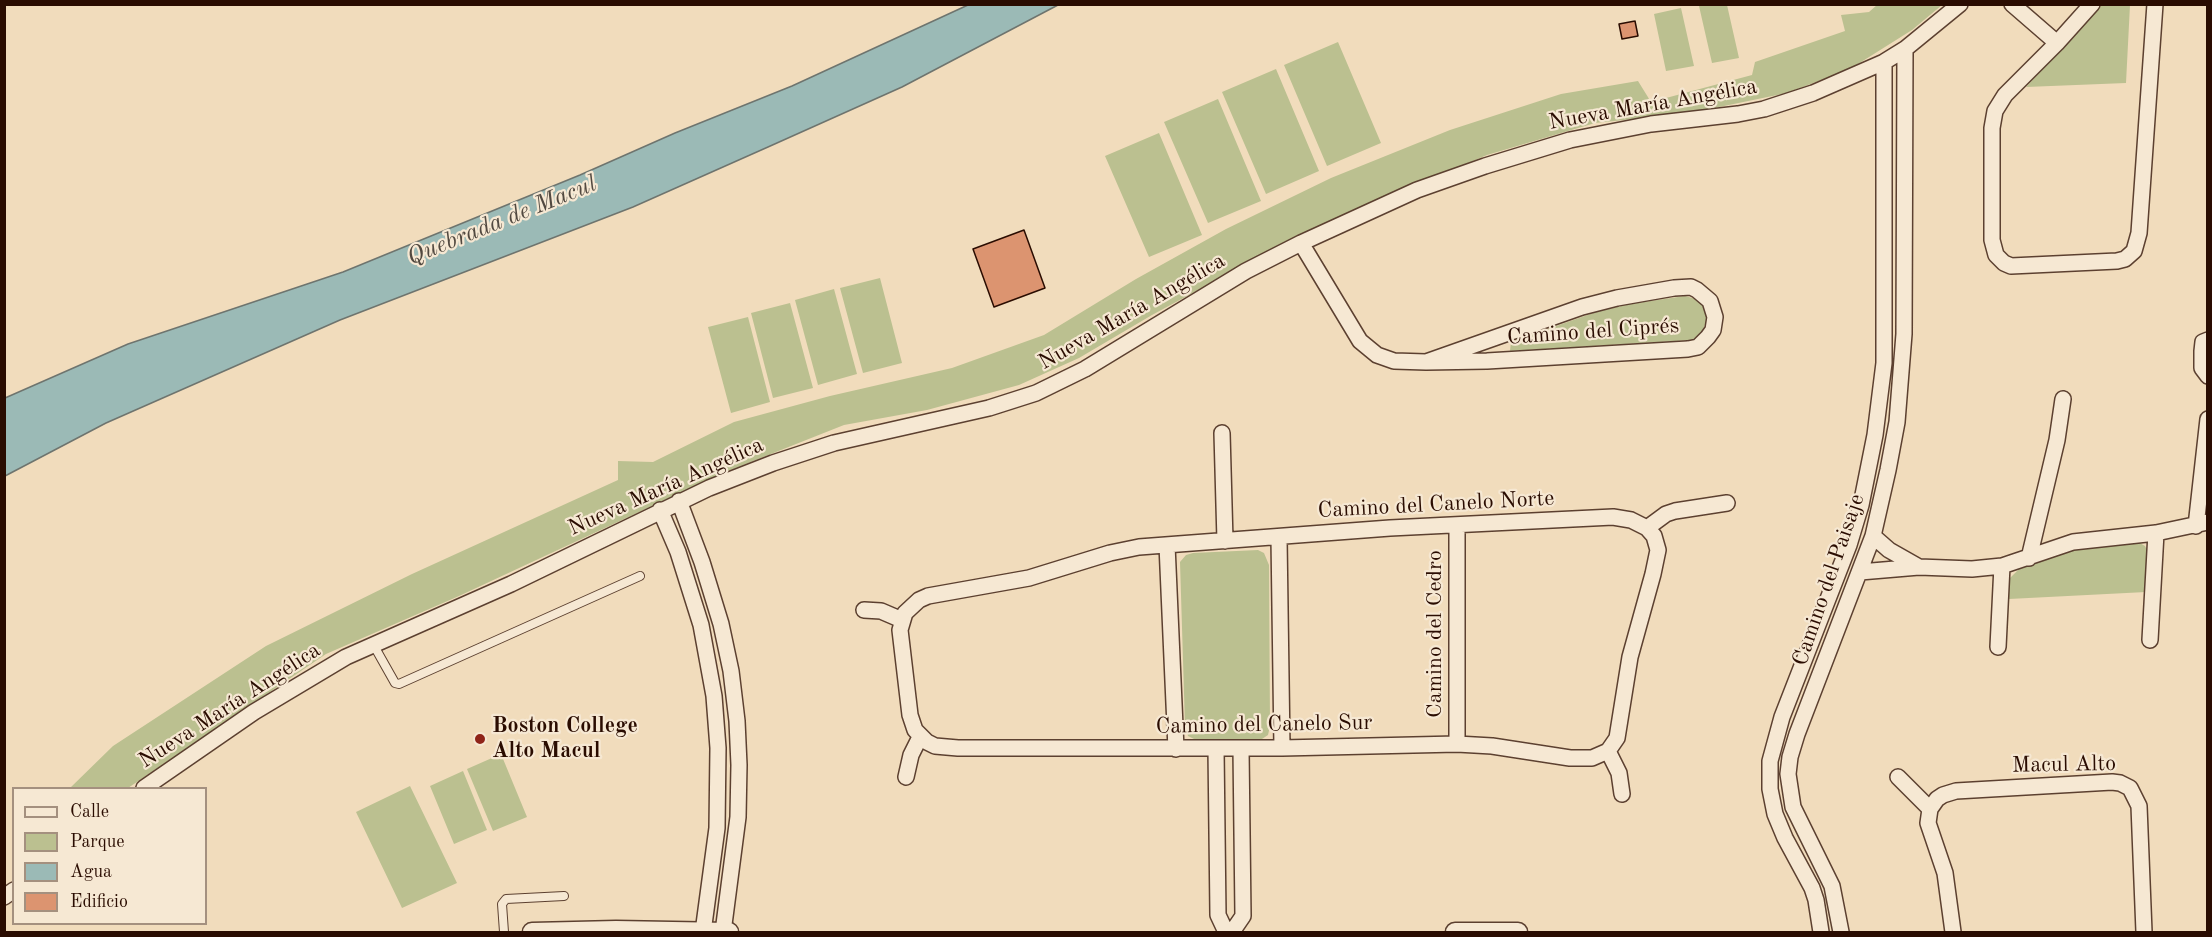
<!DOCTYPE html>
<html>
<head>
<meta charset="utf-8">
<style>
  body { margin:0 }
  #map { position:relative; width:2212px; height:937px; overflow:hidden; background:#f1dcbc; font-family:"Old Standard TT",serif }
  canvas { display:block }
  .frame { position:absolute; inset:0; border:6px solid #2a0c01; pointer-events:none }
  .legend { position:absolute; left:12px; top:787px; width:195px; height:138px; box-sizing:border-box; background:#f6e8d3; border:2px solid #a4907f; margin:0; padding:8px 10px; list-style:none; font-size:18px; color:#2a0c01 }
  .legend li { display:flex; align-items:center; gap:12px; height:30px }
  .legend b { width:30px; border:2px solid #a4907f }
</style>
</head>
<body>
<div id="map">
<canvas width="2212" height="937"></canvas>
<div class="frame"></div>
<ul class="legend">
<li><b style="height:8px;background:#f6e8d3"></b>Calle</li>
<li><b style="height:16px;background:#bbc090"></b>Parque</li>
<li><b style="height:16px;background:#9bbab6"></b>Agua</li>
<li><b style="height:16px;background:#dc9470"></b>Edificio</li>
</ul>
</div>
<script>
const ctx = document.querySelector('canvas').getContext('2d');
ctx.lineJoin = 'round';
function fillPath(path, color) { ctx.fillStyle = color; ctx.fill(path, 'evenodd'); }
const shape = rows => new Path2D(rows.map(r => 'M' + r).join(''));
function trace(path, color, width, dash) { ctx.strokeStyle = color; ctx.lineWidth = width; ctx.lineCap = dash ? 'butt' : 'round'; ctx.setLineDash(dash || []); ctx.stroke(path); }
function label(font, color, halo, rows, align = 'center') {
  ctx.font = font + ' "Old Standard TT",serif'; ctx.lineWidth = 4.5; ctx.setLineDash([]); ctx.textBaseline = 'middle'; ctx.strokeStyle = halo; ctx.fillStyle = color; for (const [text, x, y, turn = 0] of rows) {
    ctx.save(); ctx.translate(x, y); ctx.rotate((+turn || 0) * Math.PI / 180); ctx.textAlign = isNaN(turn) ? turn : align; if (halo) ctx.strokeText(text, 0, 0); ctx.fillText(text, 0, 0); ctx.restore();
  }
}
const green = shape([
  [1706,4,1727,5,1739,58,1712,63,1699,6],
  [1877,5,1942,5,1912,30,1850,69,1787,93,1690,113,1595,123,1487,155,1300,235,1152,315,1079,358,1019,385,927,410,844,425,723,473,459,596,326,654,128,788,70,788,113,746,266,646,412,574,618,480,618,461,653,462,734,422,830,396,952,368,1044,335,1136,279,1226,229,1331,178,1450,130,1561,94,1638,81,1651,102,1752,75,1755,62,1845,31,1841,15,1869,12],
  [2102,5,2130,5,2126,83,2026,87],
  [1681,8,1694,66,1666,71,1654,14],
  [1338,42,1381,143,1327,166,1284,65],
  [1276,69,1319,171,1266,194,1222,92],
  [1218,99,1261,201,1208,223,1164,122],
  [1159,133,1202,235,1149,257,1105,156],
  [880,278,902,363,863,373,840,288],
  [834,289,857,374,818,385,795,300],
  [1685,296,1696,299,1702,304,1706,316,1706,322,1702,333,1692,340,1510,351,1511,342,1596,312,1630,304],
  [790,303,813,388,773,398,751,313],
  [748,317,770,402,731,413,708,327],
  [2138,542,2145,546,2147,550,2146,592,2009,599,2009,579,2019,569,2057,553,2108,545],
  [1258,550,1264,553,1269,565,1270,726,1268,735,1262,739,1196,740,1188,736,1185,726,1180,562,1186,555,1193,553],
  [501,754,527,817,493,831,467,769],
  [463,771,487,830,454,844,430,786],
  [410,786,457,883,402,908,356,812]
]);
const water = shape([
  [968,5,1058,5,902,87,768,147,633,207,340,320,106,423,5,476,5,398,128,344,343,272,580,175,675,133,792,86,968,5]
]);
const building = shape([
  [1635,21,1638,36,1622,39,1619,24,1635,21],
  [1024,230,1045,288,994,307,973,249,1024,230]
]);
const service = shape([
  [373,644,395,683,399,684,640,576],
  [504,932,502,904,506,899,564,896]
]);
const minor = shape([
  [2012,4,2057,43],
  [2092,4,2057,43,2005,95,1995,111,1992,128,1992,240,1996,255,2004,263,2011,266,2117,261,2125,259,2134,251,2139,233,2155,4],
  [1301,243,1360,341,1377,355,1394,361,1426,362,1487,361,1688,349,1698,347,1708,337,1713,330,1715,317,1710,301,1697,290,1691,287,1674,288,1617,298,1582,307,1426,362],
  [2208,340,2203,342,2202,351,2202,368,2208,376],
  [1222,433,1225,541],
  [679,501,702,562,721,624,731,671,737,721,739,765,738,817,723,932],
  [660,510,678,552,701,625,714,696,718,748,717,828,703,932],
  [1613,517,1631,520,1647,528,1654,536,1658,550,1653,574,1630,657,1617,738,1608,751,1592,758,1570,758,1492,746,1457,744,1282,748,958,748,935,746,927,742,915,730,910,715,900,630,905,613,919,600,928,596,1029,578,1110,553,1139,547,1390,528,1613,517],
  [2196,526,2208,419],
  [1647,528,1666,514,1675,511,1727,503],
  [1873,536,1889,550,1919,567],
  [1279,538,1282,748],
  [1167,545,1176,749],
  [2029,558,2057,440,2063,399],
  [1860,572,1919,567,1972,569,2002,566,2073,542,2156,533,2208,522],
  [864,610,881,611,902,620],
  [2150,640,2156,533],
  [1998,647,2002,566],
  [1457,744,1457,525],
  [1216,749,1218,915,1226,932],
  [1608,751,1619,773,1622,794],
  [906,777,911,755,920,737],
  [1898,777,1930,809],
  [144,788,254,712,346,657,511,584,709,488,773,463,834,443,989,408,1036,393,1085,369,1246,271,1301,243,1417,190,1485,166,1570,140,1651,124,1738,114,1764,109,1813,93,1884,62,1905,49,1960,4],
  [4,897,14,890],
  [1232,932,1243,916,1241,749],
  [1821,932,1816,900,1812,888,1785,838,1775,814,1770,789,1770,761,1782,717,1849,545,1861,505,1875,435,1884,363,1884,62],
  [1841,932,1832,886,1793,807,1788,774,1790,757,1797,734,1873,536,1888,470,1897,422,1904,334,1905,49],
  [1953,932,1945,873,1928,823,1930,809,1937,799,1943,795,1956,791,2112,782,2120,783,2130,788,2139,806,2144,932]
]);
const tertiary = shape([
  [532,932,616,930,729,932],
  [1455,932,1518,932]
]);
const markers = [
  [480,739,6,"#8f2418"]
];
const streetNames = [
  ["Nueva María Angélica",1653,105,-10],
  ["Nueva María Angélica",1132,312,-30],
  ["Camino del Ciprés",1593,332,-4],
  ["Nueva María Angélica",666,487,-24],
  ["Camino del Canelo Norte",1436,505,-3],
  ["Camino del Paisaje",1829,580,-71],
  ["Camino del Cedro",1435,634,-90],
  ["Nueva María Angélica",230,706,-33],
  ["Camino del Canelo Sur",1264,725,-1],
  ["Macul Alto",2064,765,-1]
];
const poiNames = [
  ["Boston College",492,726],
  ["Alto Macul",492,751]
];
const waterNames = [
  ["Quebrada de Macul",502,221,-22]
];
fillPath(green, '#bbc090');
fillPath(water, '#9bbab6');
trace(water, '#6e746e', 1.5);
fillPath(building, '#dc9470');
trace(building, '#2a0c01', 1.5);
trace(service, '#5c4030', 10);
trace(minor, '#5c4030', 18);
trace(tertiary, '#5c4030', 21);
trace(service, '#f6e8d3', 8);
trace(minor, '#f6e8d3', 15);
trace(tertiary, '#f6e8d3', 18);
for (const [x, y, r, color] of markers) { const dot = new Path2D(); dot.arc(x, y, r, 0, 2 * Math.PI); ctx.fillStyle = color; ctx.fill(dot); trace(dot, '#f6e8d3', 2); }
label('22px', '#2a0c01', '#f6e8d3', streetNames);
label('bold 22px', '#2a0c01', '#f6e8d3', poiNames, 'left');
label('italic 24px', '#524940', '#f6e8d3', waterNames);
</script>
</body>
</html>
